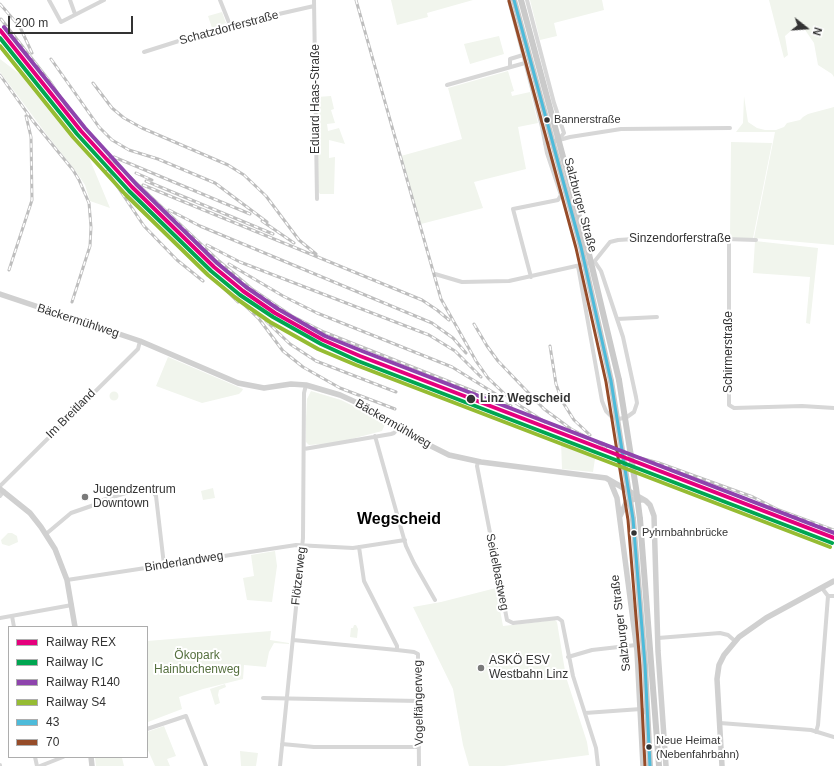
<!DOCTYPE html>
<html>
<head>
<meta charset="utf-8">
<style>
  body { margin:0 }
  #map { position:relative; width:834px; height:766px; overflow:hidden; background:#fff; font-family:Helvetica,sans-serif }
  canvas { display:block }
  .legend { position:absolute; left:8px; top:626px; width:140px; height:132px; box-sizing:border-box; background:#fff; border:1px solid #adadad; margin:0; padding:5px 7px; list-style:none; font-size:12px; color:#333 }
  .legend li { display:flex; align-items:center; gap:8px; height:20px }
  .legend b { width:20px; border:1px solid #adadad }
  .north { position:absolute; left:786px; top:8px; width:40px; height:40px; -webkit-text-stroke:3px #fff; paint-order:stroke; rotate:107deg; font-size:11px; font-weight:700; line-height:16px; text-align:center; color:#333 }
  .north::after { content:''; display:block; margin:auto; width:14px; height:18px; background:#333; clip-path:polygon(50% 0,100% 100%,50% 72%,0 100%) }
  .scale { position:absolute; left:8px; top:16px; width:125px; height:18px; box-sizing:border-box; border:2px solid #333; border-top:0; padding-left:5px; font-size:12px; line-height:14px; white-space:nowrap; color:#333; -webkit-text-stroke:3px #fff; paint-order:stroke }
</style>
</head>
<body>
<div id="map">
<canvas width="834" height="766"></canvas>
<ul class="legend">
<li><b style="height:5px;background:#e5007d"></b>Railway REX</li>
<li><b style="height:5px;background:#00a651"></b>Railway IC</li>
<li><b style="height:5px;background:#8e44ad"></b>Railway R140</li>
<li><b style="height:5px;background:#96bc33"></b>Railway S4</li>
<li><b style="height:5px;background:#4dbbda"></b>43</li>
<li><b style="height:5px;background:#964c29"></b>70</li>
</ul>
<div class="north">N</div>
<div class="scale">200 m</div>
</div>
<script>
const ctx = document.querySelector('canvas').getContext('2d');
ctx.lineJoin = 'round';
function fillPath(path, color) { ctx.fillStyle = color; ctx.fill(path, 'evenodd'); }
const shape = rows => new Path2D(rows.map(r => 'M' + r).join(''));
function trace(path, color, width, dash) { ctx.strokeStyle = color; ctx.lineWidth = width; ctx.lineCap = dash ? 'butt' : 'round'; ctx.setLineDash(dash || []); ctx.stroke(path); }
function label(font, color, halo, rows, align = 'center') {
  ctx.font = font + ' Helvetica,sans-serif'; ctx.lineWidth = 4; ctx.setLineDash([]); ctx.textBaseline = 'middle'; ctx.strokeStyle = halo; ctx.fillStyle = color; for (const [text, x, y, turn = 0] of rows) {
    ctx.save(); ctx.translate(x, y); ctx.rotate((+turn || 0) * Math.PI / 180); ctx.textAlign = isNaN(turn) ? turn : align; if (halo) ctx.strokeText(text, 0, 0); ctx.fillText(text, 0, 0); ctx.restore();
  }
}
const green = shape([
  [391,0,473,0,427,13,428,17,397,25],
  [530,0,602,0,604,10,554,23,557,36,540,40],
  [769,0,834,0,834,77,832,74,818,65,814,43,803,27,793,29,785,36,788,55,784,58],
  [222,12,226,23,212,28,208,16],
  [499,36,504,54,470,64,464,44],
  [0,59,30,82,72,133,70,135,88,155,110,208,90,201,85,185,75,170,47,135,0,72],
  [508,71,514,91,511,92,512,96,530,92,538,123,518,127,526,169,474,182,483,208,421,224,401,156,462,139,448,88],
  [331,96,334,109,331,110,335,123,327,124,328,131,339,128,345,144,329,140,329,158,335,157,334,194,320,194,318,191,317,97],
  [744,96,748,122,757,128,765,130,776,130,784,127,787,123,800,120,803,117,808,114,834,107,834,245,754,238,775,132,736,132,743,123],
  [731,142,772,143,753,238,730,238],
  [755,241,818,248,810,324,806,323,810,277,753,273],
  [168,357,243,389,242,391,239,394,202,403,156,386],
  [311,391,341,400,378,418,386,422,382,431,336,443,309,445,306,442,306,419,307,399],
  '109.5 396a4.5 4.5 0 1 1 9 0a4.5 4.5 0 1 1-9 0Z',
  [561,441,596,452,593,472,562,469],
  [213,488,215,498,203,500,201,491],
  [8,533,12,533,17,536,18,542,9,546,2,544,1,540],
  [275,551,277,566,272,602,247,600,243,578,254,576,251,555],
  [496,588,503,626,555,620,557,622,566,677,587,742,589,755,504,766,469,766,463,745,453,689,413,607,441,602],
  [354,625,356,625,358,629,357,638,350,637,351,628,353,628],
  [271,631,270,640,289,643,289,644,274,643,269,652,266,667,244,665,243,679,203,689,179,697,182,709,148,722,147,641],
  [225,684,226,687,219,690,218,695,220,703,215,705,210,689],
  [164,726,176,756,167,759,170,766,155,766,147,748,147,732],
  [240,751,258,753,256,766,241,766],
  [95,757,124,757,122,758,124,766,96,766]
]);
const street = shape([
  [49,0,61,22,104,0],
  [70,0,75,14],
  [220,0,230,25],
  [314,0,317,199],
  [509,0,542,127,547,153,561,195,558,200,513,209,531,277],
  [527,0,554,103,564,133,558,140],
  [144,52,226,26,314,6],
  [510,67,510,59,523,55],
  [447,85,525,63],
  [545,144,570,137,621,129,730,128],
  [729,239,729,405,734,408,802,406,834,408],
  [578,266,602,401,606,411,612,417,619,419,627,417,634,412,637,403,636,397,623,337,601,271,595,262],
  [435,274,462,282,509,281,594,262,610,242,618,240,667,237,756,240],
  [617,319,657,317],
  [375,436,406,546,414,563,435,600],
  [304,449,391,434,394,433,399,427],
  [478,462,477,466,507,620,513,623,558,618,562,621,573,676,596,748,598,766],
  [0,486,138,349,140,341],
  [153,492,156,496,164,565],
  [0,496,4,491],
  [46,534,71,513,97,504,103,500,132,491],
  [359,547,364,581,397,646,397,650,414,652,418,654,419,766],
  [67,580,296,545,353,548,405,540],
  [822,588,828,596,834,596],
  [12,616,14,627],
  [0,618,72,605],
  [658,638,720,633,728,635,735,641],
  [293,640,397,650],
  [568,657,592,650,636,645],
  [263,698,419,701],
  [585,713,641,709,648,714],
  [720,723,811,730,834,737],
  [147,729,186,716,206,766],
  [816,732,818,725,828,596],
  [282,744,314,747,419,747],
  [35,757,37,766],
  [0,765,0,766],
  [40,766,63,757],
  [280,766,303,538,304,393,306,385]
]);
const secondary = shape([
  [0,294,140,341,238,383,264,388,291,384,306,385,340,395,373,410,415,438,449,455,481,462,606,478,646,501,650,505,654,516,658,651,666,766],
  [610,481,617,498,637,651,643,766],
  [0,489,30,513,41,527,55,549,67,580,75,627],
  [620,516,626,503,634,499,642,500],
  [91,757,92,766],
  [722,766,717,679,719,665,724,655,739,637,766,618,834,581]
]);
const primary = shape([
  [514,0,581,247,611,381],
  [521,0,588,250,619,380],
  [633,519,645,665,650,766],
  [640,519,659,766]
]);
const rail = shape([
  [356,0,441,299,476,361,488,378,511,400,545,422],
  [0,4,20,27,32,53],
  [1,19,51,83,69,110],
  [51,59,99,127,112,140,129,150,158,159,215,183,267,222],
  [0,75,33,121,73,170,79,180,89,203,91,227,90,246,72,302],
  [93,83,112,108,124,118,142,128,228,165,244,175,266,196,299,240,316,254],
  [114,157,250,214],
  [110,158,219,261,252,289,292,316,324,332,511,406],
  [107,171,144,226,177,260,203,281],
  [136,173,152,180],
  [146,181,273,234],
  [143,185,422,300,437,310,449,320],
  [169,210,200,226,432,323,453,338,466,353],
  [262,221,294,243],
  [207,245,240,262,429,335,455,351,481,377],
  [229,264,283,296,317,313,452,367,499,396],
  [9,270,32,200,31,137,26,116],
  [216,281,238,302],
  [236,297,259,319,283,351,303,367,340,388,395,409],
  [266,321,290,344,316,361,396,392],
  [474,324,487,346,498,361,544,409,571,429,606,447],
  [550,346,556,384,562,401,574,420,590,435],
  [602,443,624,453],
  [629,455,659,463,753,497,779,510,834,530]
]);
const primaryBridge = shape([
  [619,380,636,488,640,519],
  [611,381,633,519]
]);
const bus1 = shape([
  [514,0,581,247,611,381,633,519,645,665,650,766]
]);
const bus2 = shape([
  [509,1,576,248,606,382,628,520,640,665,645,766]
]);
const rail1 = shape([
  [0,30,81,131,132,187,214,267,243,291,275,313,323,340,360,356,834,538]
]);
const rail2 = shape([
  [0,38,77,134,129,191,211,271,240,295,273,317,321,344,358,361,832,543]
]);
const rail3 = shape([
  [4,27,85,128,136,184,217,263,246,287,278,309,325,336,362,351,834,533]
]);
const rail4 = shape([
  [0,46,73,137,125,194,208,275,237,299,270,322,318,349,356,365,830,547]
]);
const markers = [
  [547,120,3.5,"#333"],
  [471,399,5,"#333"],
  [85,497,4,"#7a7a7a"],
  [634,533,3.5,"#333"],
  [481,668,4,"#7a7a7a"],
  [649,747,3.5,"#333"]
];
const busNames = [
  ["Bannerstraße",554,120],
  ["Pyhrnbahnbrücke",642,533],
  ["Neue Heimat",656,741],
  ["(Nebenfahrbahn)",656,755]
];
const streetNames = [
  ["Schatzdorferstraße",229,28,-15],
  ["Eduard Haas-Straße",316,99,-90],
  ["Salzburger Straße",580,205,75],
  ["Sinzendorferstraße",680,239],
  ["Bäckermühlweg",78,321,18],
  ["Schirmerstraße",729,352,-90],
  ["Im Breitland",71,414,-45],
  ["Bäckermühlweg",393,424,30],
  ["Binderlandweg",184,562,-9],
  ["Seidelbastweg",497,572,79],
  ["Flötzerweg",299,576,-84],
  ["Salzburger Straße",621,623,-97],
  ["Vogelfängerweg",419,703,-91]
];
const stopNames = [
  ["Linz Wegscheid",480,399]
];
const poiNames = [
  ["Jugendzentrum",93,490],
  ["Downtown",93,504],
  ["ASKÖ ESV",489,661],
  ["Westbahn Linz",489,675]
];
const parkNames = [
  ["Ökopark",197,656],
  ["Hainbuchenweg",197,670]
];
const districtNames = [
  ["Wegscheid",399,520]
];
fillPath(green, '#f1f5ed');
trace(street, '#d7d7d7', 4);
trace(secondary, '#d0d0d0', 5.5);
trace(primary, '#cacaca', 6);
trace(rail, '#bebebe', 3);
trace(rail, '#fff', 1.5, [4.5]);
trace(primaryBridge, '#cacaca', 6);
trace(bus1, '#4dbbda', 3);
trace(bus2, '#964c29', 3);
trace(rail1, '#e5007d', 4);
trace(rail2, '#00a651', 4);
trace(rail3, '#8e44ad', 4);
trace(rail4, '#96bc33', 4);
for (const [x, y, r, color] of markers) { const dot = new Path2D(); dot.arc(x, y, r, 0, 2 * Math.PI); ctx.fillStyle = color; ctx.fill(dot); trace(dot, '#fff', 1.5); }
label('11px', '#333', '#fff', busNames, 'left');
label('12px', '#333', '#fff', streetNames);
label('bold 12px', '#333', '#fff', stopNames, 'left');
label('12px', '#333', '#fff', poiNames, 'left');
label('12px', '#56703f', '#fff', parkNames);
label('bold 16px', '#000', '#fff', districtNames);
</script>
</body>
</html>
